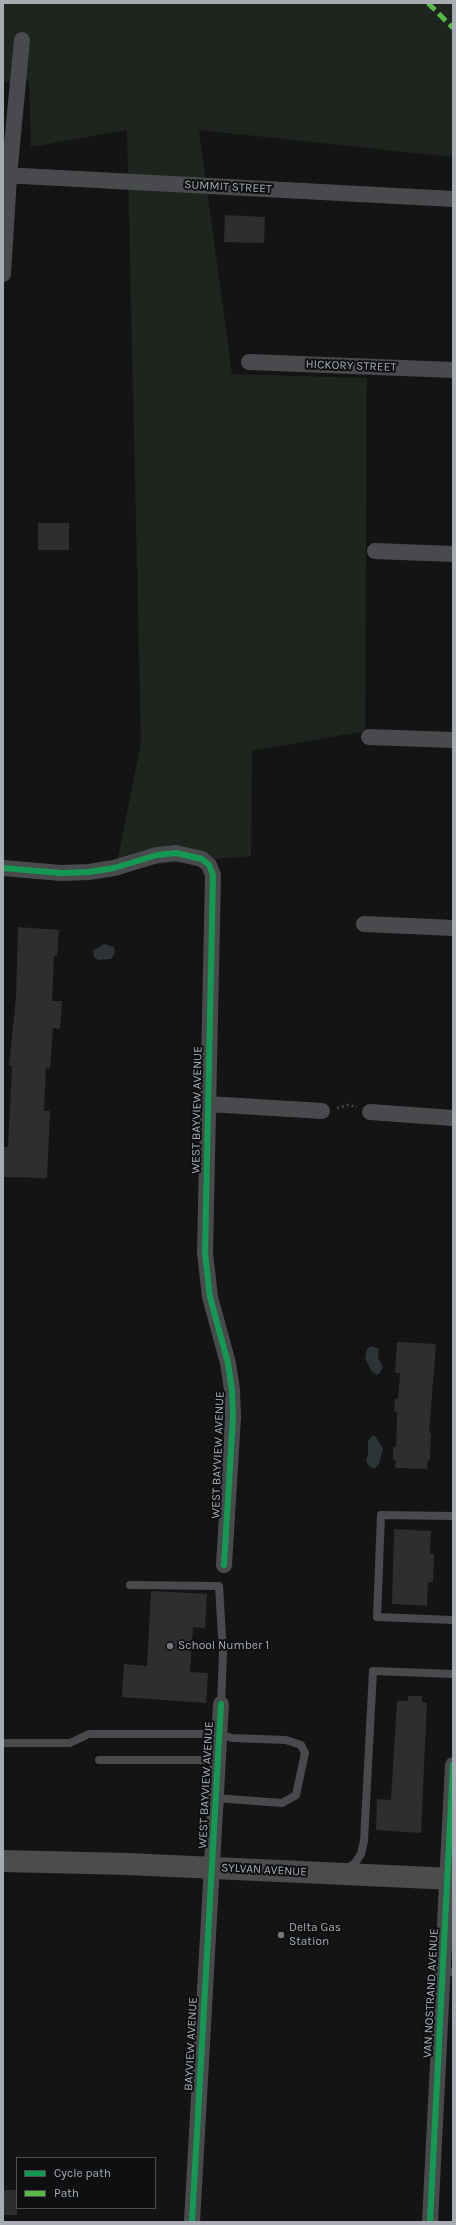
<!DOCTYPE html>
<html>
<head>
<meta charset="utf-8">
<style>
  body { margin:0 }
  #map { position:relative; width:456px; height:2225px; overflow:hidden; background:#141414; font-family:Karla,sans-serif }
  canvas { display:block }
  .frame { position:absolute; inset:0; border:4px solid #a7acb3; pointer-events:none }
  .legend { position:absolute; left:16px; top:2157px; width:140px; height:52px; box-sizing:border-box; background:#0e0f10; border:1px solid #4b4e51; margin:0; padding:5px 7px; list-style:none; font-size:12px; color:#a7acb3 }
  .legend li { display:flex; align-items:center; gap:8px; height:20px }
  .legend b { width:20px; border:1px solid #4b4e51 }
</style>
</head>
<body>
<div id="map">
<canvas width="456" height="2225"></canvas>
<div class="frame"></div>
<ul class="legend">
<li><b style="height:5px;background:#139951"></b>Cycle path</li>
<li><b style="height:5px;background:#58b947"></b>Path</li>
</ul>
</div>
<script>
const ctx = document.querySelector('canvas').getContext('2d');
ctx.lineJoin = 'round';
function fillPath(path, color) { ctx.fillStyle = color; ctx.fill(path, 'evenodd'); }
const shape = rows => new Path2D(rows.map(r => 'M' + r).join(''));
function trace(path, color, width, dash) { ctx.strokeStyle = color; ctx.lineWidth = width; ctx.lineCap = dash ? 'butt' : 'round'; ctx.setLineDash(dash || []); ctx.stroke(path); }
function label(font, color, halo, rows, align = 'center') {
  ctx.font = font + ' Karla,sans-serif'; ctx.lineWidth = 4; ctx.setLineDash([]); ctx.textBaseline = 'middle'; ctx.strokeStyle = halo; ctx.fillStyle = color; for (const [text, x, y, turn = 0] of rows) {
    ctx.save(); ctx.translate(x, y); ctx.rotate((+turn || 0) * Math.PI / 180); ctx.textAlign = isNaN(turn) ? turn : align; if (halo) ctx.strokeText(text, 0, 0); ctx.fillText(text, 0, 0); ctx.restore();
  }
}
const green = shape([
  [3,3,453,3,453,157,199,130,232,374,367,378,365,731,252,751,251,856,116,868,141,743,127,130,31,147,29,81,3,81]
]);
const water = shape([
  [104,944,114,947,115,953,111,959,99,960,94,958,93,951],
  [372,1346,379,1349,378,1357,383,1368,378,1375,372,1372,365,1358,367,1349],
  [372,1436,375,1436,383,1449,379,1464,374,1469,368,1465,366,1459,368,1455,368,1441]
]);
const building = shape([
  [225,215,265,217,264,243,224,242],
  [38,523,69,523,69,550,38,550],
  [18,927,59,930,57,956,54,956,52,1001,62,1001,60,1029,53,1028,50,1069,46,1068,44,1111,50,1111,47,1178,3,1177,3,1147,8,1147,10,1109,12,1066,9,1065,16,998],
  [397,1342,436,1344,429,1433,431,1433,430,1460,428,1460,427,1469,395,1468,396,1460,393,1460,393,1447,396,1447,397,1421,397,1412,394,1412,395,1399,398,1399,400,1373,395,1373],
  [394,1529,431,1531,430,1554,434,1554,433,1582,428,1582,427,1606,392,1604],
  [151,1591,207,1594,205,1628,193,1627,190,1672,208,1673,206,1703,122,1697,124,1664,147,1666],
  [408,1696,422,1696,422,1702,427,1703,421,1833,376,1830,377,1799,391,1800,397,1701,408,1701],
  [3,2190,17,2190,17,2215,3,2215]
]);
const path = shape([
  [337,1108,348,1105,357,1107]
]);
const service = shape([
  [453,1516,381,1515,377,1617,453,1620],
  [130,1585,219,1586,223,1654,221,1704],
  [3,1743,70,1743,89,1734,219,1734,232,1738,286,1740,301,1745,305,1753,296,1795,291,1798,282,1803,215,1798],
  [99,1760,218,1760],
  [346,1869,355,1863,361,1854,364,1841,373,1671,453,1674],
  [443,1971,453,1972]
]);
const minor = shape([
  [3,175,453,199],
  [3,274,9,176,22,40],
  [249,362,453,370],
  [375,551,453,554],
  [369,737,453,740],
  [3,868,61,873,89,872,114,868,157,855,176,853,202,859,209,865,213,875,205,1253,210,1297,228,1363,232,1390,233,1417,224,1565],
  [364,924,453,928],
  [208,1104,322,1111],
  [370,1112,453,1118],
  [192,2222,221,1704],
  [430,2222,453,1765]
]);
const primary = shape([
  [3,1861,128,1864,453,1879]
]);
const quiet = shape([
  [428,3,453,28]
]);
const cycleway = shape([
  [3,868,61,873,89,872,114,868,157,855,176,853,202,859,209,865,213,875,205,1253,210,1297,228,1363,232,1390,233,1417,224,1565],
  [192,2222,221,1704],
  [430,2222,453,1765]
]);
const markers = [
  [170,1646,4,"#74777b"],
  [281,1935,4,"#74777b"]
];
const streetNames = [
  ["SUMMIT STREET",228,187,3],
  ["HICKORY STREET",351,366,2],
  ["WEST BAYVIEW AVENUE",197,1110,-89],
  ["WEST BAYVIEW AVENUE",218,1455,-88],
  ["WEST BAYVIEW AVENUE",206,1785,-87],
  ["SYLVAN AVENUE",264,1870,3],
  ["VAN NOSTRAND AVENUE",431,1993,-87],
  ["BAYVIEW AVENUE",191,2044,-87]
];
const poiNames = [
  ["School Number 1",178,1646],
  ["Delta Gas",289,1928],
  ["Station",289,1942]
];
fillPath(green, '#1e241e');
fillPath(water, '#2c3438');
fillPath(building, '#2e2e2f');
trace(path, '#4a4b4d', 2.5, [2, 3]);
trace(service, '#494a4d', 8);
trace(minor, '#494a4d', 16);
trace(primary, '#4b4c4e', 22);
trace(quiet, '#58b947', 5, [10, 5]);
trace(cycleway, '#139951', 6);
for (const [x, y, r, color] of markers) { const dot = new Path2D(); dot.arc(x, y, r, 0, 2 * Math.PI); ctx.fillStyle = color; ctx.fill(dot); trace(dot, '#0e0f10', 1.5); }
label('12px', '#a7acb3', '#0e0f10', streetNames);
label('12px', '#a7acb3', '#0e0f10', poiNames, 'left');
</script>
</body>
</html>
